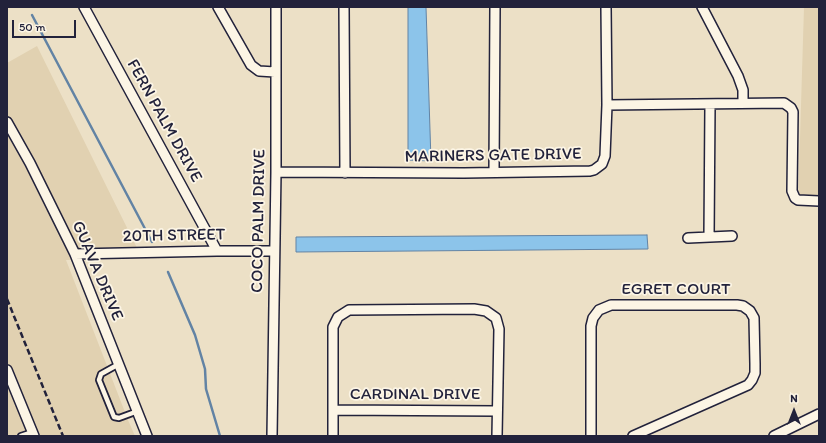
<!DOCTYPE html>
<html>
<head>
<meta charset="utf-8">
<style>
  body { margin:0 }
  #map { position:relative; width:826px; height:443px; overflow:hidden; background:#ece0c6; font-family:Itim,sans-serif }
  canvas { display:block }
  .frame { position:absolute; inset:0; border:8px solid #22223b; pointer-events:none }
  .north { position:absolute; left:774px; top:391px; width:40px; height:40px; -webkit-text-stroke:3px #fcf5e5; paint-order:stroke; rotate:0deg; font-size:11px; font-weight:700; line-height:16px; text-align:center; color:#22223b }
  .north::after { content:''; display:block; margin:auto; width:14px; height:18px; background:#22223b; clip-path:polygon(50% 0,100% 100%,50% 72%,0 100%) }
  .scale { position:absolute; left:12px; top:20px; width:64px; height:18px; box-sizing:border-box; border:2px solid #22223b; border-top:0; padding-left:5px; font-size:12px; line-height:14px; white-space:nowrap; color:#22223b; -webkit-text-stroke:3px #fcf5e5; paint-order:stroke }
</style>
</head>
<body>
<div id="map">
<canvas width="826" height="443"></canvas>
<div class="frame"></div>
<div class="north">N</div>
<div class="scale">50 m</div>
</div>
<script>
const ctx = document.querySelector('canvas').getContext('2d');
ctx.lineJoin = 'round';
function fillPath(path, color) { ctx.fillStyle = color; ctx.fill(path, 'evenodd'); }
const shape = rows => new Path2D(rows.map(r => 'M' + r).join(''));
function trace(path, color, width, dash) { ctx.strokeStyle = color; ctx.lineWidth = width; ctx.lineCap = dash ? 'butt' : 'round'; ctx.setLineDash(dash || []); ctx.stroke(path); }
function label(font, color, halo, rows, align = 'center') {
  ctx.font = font + ' Itim,sans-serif'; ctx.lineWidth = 3.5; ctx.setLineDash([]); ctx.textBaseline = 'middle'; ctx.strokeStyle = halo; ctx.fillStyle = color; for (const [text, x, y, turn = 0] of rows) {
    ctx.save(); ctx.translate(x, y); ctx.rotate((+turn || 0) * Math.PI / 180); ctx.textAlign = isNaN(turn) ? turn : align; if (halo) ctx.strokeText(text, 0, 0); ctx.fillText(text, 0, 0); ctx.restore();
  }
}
const built = shape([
  [804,7,819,7,819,204,798,204],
  [37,46,142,258,66,260,128,420,135,436,7,436,7,63]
]);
const water = shape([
  [408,7,426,7,431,161,408,160,408,7],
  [647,235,648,249,296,252,296,237,647,235]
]);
const stream = shape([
  [32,15,152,242],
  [168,272,195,335,205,369,206,389,220,436]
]);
const service = shape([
  [119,364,101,374,99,380,114,417,119,418,138,411],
  [21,436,33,432]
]);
const minor = shape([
  [84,7,217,251],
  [218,7,251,65,259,71,275,72],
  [344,7,345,173],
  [702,7,738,76,743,90,743,103],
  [607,105,784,103,791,108,793,112,792,191,795,198,798,200,819,201],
  [7,122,30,163,75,254,147,436],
  [276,172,464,173,590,171,594,170,602,164,605,156,607,105,606,7],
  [494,172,495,7],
  [709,237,710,105],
  [688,238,732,236],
  [75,254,217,251,274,251],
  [7,370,34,436],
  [333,410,497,411],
  [272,436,276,172,276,7],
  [333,436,333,327,338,317,349,310,474,309,486,311,496,318,499,329,497,436],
  [591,436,591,326,593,318,599,310,611,305,737,305,743,306,750,311,754,318,755,364,755,373,752,380,748,385,633,436],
  [774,436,819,414]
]);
const rail = shape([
  [7,299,63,436]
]);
const streetNames = [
  ["FERN PALM DRIVE",164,121,61],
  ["MARINERS GATE DRIVE",493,156,-1],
  ["COCO PALM DRIVE",259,221,-89],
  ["20TH STREET",174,236,-1],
  ["GUAVA DRIVE",97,271,67],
  ["EGRET COURT",676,290],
  ["CARDINAL DRIVE",415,395]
];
fillPath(built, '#e1d1b1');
fillPath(water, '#8cc4ea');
trace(water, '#6283a4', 1);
trace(stream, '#6283a4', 2.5);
trace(service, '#22223b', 8);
trace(minor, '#22223b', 12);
trace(service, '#fcf5e5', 4.5);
trace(minor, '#fcf5e5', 9);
trace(rail, '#22223b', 2.5, [6, 3]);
label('17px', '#22223b', '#fcf5e5', streetNames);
</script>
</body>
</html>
